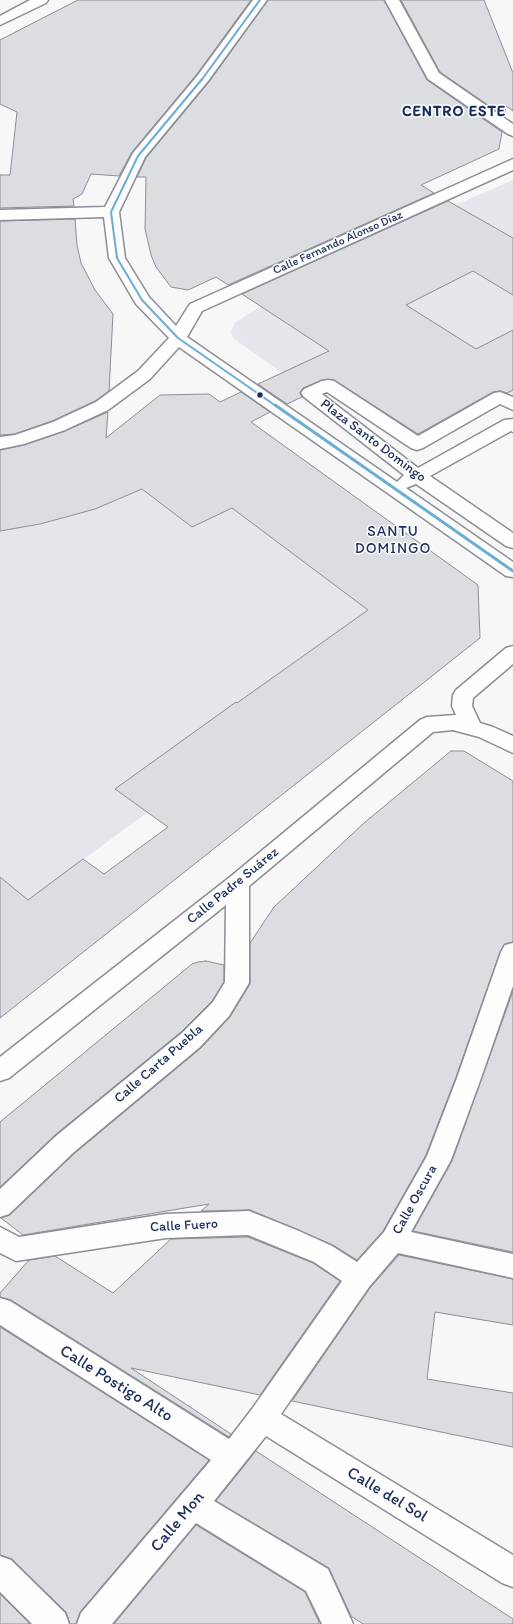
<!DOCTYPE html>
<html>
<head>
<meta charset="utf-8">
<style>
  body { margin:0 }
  canvas { display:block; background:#f7f7f8 }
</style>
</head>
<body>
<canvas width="513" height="1624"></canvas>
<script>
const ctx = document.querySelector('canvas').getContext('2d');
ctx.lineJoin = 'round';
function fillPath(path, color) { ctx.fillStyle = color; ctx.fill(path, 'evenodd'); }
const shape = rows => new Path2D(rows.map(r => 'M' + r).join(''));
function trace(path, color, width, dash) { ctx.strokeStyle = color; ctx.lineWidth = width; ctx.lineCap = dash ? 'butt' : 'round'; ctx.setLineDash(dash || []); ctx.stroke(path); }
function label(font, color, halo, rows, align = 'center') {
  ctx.font = font + ' Itim,sans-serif'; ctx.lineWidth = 3; ctx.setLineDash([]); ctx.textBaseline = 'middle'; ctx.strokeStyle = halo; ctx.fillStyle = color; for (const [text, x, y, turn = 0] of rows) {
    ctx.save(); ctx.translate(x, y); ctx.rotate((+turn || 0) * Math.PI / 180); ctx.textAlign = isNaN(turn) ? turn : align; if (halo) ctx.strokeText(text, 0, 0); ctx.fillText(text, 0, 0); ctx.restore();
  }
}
const built = shape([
  [513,180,513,405,500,397,417,444,328,385,310,393,233,338,231,332,235,323,249,313,462,209,456,205]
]);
const green = shape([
  [513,186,513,230,471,204],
  [142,489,192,527,232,508,346,593,410,581,237,703,236,702,116,789,148,812,28,900,3,880,0,882,0,531,95,509]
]);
const building = shape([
  [78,0,251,0,197,74,132,152,119,176,91,174,82,194,73,199,74,206,0,208,0,175,10,175,17,112,0,104,0,40,78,0],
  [268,0,384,0,427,80,502,132,499,149,421,185,434,193,228,285,216,277,188,290,171,287,156,267,151,255,145,229,146,177,137,177,146,158,209,82,268,0],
  [401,0,484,0,513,73,513,111,506,106,504,116,440,72,401,0],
  [448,201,513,238,513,295,473,271,406,305,476,349,513,330,513,390,507,393,500,391,493,392,418,434,334,380,322,380,303,388,300,393,302,397,287,404,258,384,329,351,242,294,448,201],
  [75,219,77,245,81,263,95,290,113,314,109,391,95,401,52,421,15,434,0,435,0,221,75,219],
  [241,392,270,412,251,422,478,585,480,638,0,1018,0,877,28,900,83,859,104,874,168,827,115,789,236,702,237,703,368,610,232,508,192,527,142,489,95,509,40,524,0,531,0,450,24,445,65,431,108,412,106,438,160,395,209,394,220,402,241,392],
  [451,751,464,751,513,781,513,942,505,944,500,952,456,1077,426,1155,383,1231,357,1260,333,1245,250,1210,201,1211,209,1204,23,1235,1,1218,10,1215,75,1153,201,1048,230,1017,250,984,250,943,274,907,364,823,451,751],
  [206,961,224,965,224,982,212,1001,181,1032,55,1135,0,1187,0,1122,192,964,198,962,206,961],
  [513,991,513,1252,413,1231,452,1161,513,991],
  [248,1237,313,1263,340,1281,260,1395,131,1368,231,1434,229,1437,11,1300,0,1297,0,1293,29,1260,55,1256,113,1293,171,1239,248,1237],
  [399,1255,513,1279,513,1325,435,1312,427,1379,513,1393,513,1447,292,1401,370,1288,399,1255],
  [0,1327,209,1460,80,1612,76,1624,70,1624,66,1612,12,1559,0,1555,0,1327],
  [256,1451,513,1619,513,1624,363,1624,351,1616,329,1568,216,1501,256,1451],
  [196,1525,305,1592,319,1622,319,1624,114,1624,196,1525],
  [0,1594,30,1624,0,1624,0,1594]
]);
const minor = shape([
  [30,0,48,0,46,3,0,25,0,16,30,0],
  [253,0,267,0,208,81,145,157,119,212,125,258,149,297,176,326,190,304,513,159,513,170,202,311,187,337,397,482,404,475,304,397,301,393,304,389,322,381,328,380,334,381,418,436,494,393,500,392,513,397,513,410,500,404,423,448,417,450,411,448,327,392,322,394,418,468,504,420,513,419,513,432,511,431,430,476,513,533,513,548,506,546,416,484,406,488,513,562,513,577,506,576,179,347,150,379,108,410,65,430,24,444,0,449,0,437,15,435,53,422,96,402,138,371,169,338,136,304,109,258,104,217,0,220,0,210,105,207,133,153,198,75,253,0],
  [385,0,399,0,439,73,513,124,513,136,508,134,428,79,385,0],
  [513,646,513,664,473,698,472,706,480,723,493,727,513,736,513,753,479,737,453,730,433,732,249,886,249,983,229,1016,200,1047,74,1152,9,1214,0,1217,0,1189,56,1136,182,1033,213,1002,225,982,226,905,9,1078,0,1081,0,1057,230,877,420,720,427,717,456,715,452,706,453,695,456,690,506,648,513,646],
  [513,943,513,986,481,1078,451,1160,411,1232,513,1254,513,1278,398,1253,369,1287,281,1414,513,1555,513,1587,502,1583,266,1436,214,1501,328,1569,353,1624,322,1624,306,1591,196,1523,112,1624,77,1624,81,1613,211,1460,0,1325,0,1298,10,1301,229,1439,252,1409,342,1281,314,1262,248,1235,166,1238,16,1261,0,1253,0,1227,19,1237,166,1214,249,1211,299,1231,332,1246,357,1262,384,1232,427,1156,457,1078,501,952,505,945,513,943],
  [0,1556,11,1560,65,1613,69,1624,32,1624,0,1592,0,1556]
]);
const bus1Far1 = shape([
  [260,0,203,78,138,156,111,212,117,258,142,300,178,338,276,406]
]);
const bus1 = shape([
  [275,405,513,571]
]);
const markers = [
  [260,395,3.5,"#1b2f5e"]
];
const farStreetnames = [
  ["Calle Fernando Alonso Díaz",338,243,-24]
];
const streetNames = [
  ["Plaza Santo Domingo",373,441,37],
  ["Calle Padre Suárez",233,886,-39],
  ["Calle Carta Puebla",159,1064,-41],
  ["Calle Oscura",415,1200,-61],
  ["Calle Fuero",184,1226,-3]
];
const farDistrictnames = [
  ["CENTRO ESTE",454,112]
];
const neighbourhoodNames = [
  ["SANTU",393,532],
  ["DOMINGO",393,549]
];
const nearStreetnames = [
  ["Calle Postigo Alto",116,1384,32],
  ["Calle del Sol",387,1495,31],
  ["Calle Mon",178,1522,-50]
];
fillPath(built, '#e6e7ec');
fillPath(green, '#e5e6ec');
fillPath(building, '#dcdde0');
trace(building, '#8a8e97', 1);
trace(minor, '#8a8e97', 3);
fillPath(minor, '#fefefe');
trace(bus1Far1, '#6aaed4', 2);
trace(bus1, '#6aaed4', 3);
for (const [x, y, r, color] of markers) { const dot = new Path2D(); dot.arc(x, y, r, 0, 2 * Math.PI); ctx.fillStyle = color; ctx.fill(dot); trace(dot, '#fff', 1.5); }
label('12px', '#1b2f5e', '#fff', farStreetnames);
label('14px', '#1b2f5e', '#fff', streetNames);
ctx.letterSpacing = '1px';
label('bold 15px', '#1b2f5e', '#fff', farDistrictnames);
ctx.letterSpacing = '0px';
ctx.letterSpacing = '1px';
label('15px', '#1b2f5e', '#fff', neighbourhoodNames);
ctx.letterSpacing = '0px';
label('17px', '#1b2f5e', '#fff', nearStreetnames);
</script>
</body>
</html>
